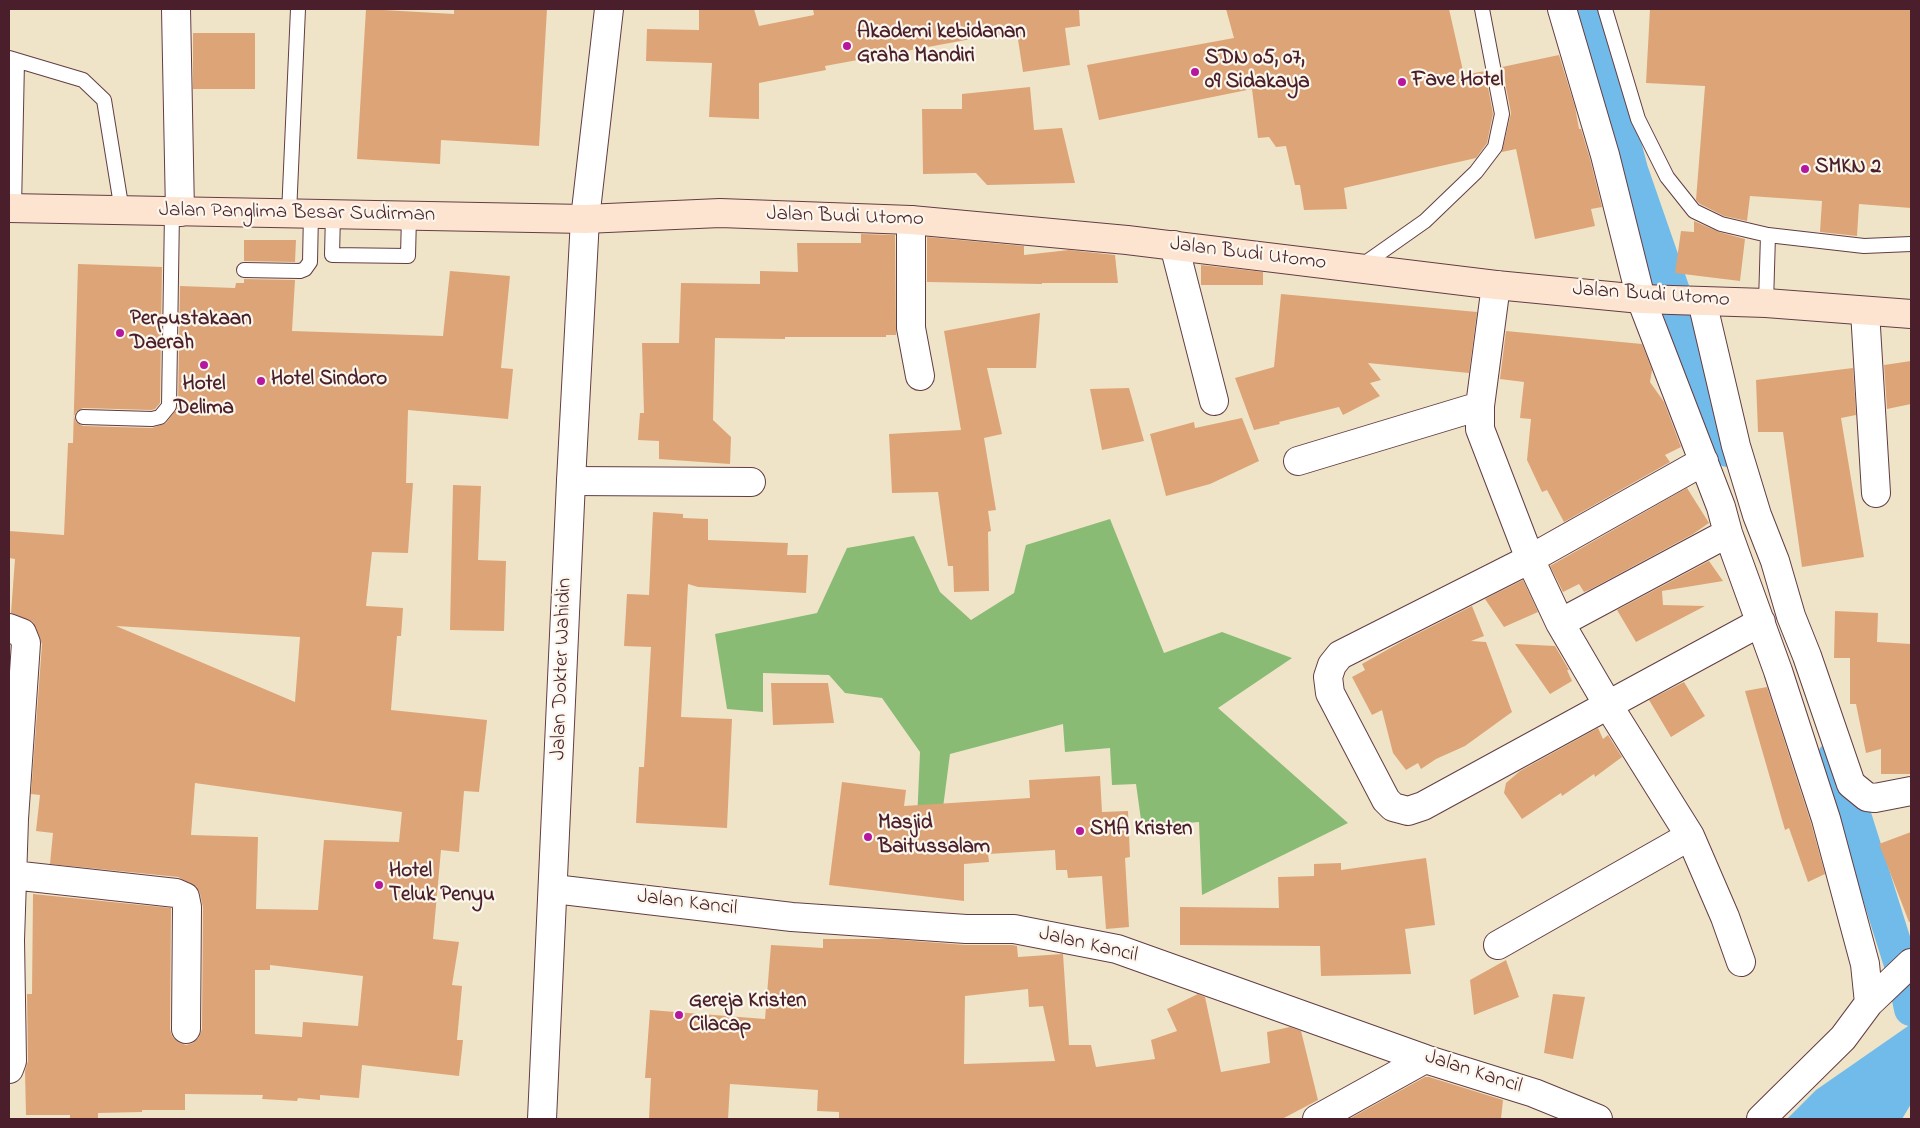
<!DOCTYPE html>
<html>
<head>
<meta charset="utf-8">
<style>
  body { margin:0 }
  #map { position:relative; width:1920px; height:1128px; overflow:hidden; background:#f0e4c8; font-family:"Indie Flower",sans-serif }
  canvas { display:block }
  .frame { position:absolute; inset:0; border:10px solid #4a1f2b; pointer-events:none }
</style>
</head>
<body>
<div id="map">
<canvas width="1920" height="1128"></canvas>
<div class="frame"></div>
</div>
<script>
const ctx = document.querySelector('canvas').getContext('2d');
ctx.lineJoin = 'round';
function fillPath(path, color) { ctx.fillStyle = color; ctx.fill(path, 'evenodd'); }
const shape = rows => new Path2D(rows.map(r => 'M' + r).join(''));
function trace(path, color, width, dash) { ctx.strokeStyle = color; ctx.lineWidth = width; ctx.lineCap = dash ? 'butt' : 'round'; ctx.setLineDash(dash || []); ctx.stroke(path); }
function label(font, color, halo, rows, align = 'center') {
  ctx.font = font + ' "Indie Flower",sans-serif'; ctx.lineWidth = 4.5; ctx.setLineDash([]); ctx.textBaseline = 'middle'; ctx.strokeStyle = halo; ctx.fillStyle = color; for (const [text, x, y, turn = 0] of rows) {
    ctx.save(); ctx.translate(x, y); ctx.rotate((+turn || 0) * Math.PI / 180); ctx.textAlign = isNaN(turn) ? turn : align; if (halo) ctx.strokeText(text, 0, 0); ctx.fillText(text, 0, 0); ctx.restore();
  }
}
const forest = shape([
  [1110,519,1164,653,1222,632,1292,658,1218,708,1348,823,1202,895,1199,822,1142,827,1136,784,1112,785,1110,748,1065,752,1063,724,950,754,938,846,916,845,920,752,882,698,845,693,829,675,763,673,763,712,727,709,715,634,817,613,847,548,914,536,940,592,971,620,1014,593,1026,545]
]);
const water = shape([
  [1911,1024,1911,1104,1902,1119,1787,1119,1816,1090]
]);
const canal = shape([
  [1588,9,1631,170,1728,450],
  [1834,758,1855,818,1904,974,1911,1009]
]);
const building = shape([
  [366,9,454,14,454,9,547,9,539,146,441,140,440,164,357,159],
  [699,9,754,9,759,26,814,15,813,9,1079,9,1080,26,1065,28,1070,65,1023,72,1017,33,982,37,825,66,826,70,759,83,759,119,709,117,712,63,646,61,647,29,699,30],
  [1226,9,1449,9,1464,75,1485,71,1493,114,1487,143,1476,158,1344,188,1347,209,1304,210,1300,185,1295,185,1286,146,1276,147,1269,137,1258,138,1252,89,1099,120,1087,65,1234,38],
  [1650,9,1911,9,1911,208,1859,204,1857,236,1820,232,1822,201,1750,196,1747,221,1724,216,1700,204,1696,200,1705,86,1646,83],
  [193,33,255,33,255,89,193,89],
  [1559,55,1575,107,1579,129,1581,129,1590,159,1602,207,1591,209,1595,226,1535,239,1516,149,1502,152,1511,113,1502,67],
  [1030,87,1034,130,1062,128,1075,183,987,185,976,173,923,174,922,109,962,109,962,94],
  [1694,221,1719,232,1745,239,1740,281,1675,273,1681,231,1694,232],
  [861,234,895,235,896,335,886,335,886,337,785,337,785,339,715,338,713,420,731,437,730,464,659,459,659,441,638,440,640,413,644,413,642,343,679,343,681,283,760,284,760,271,798,272,797,243,861,243],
  [927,237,1024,246,1024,255,1069,250,1115,255,1118,283,1042,283,1042,284,927,282],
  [244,240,296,240,295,262,244,261],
  [78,264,162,267,160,403,155,409,151,410,83,408,76,412,74,416,76,422,83,426,152,428,166,423,178,407,180,286,235,288,236,283,244,283,244,279,295,280,292,331,443,336,450,271,510,276,501,368,513,369,508,419,408,410,406,483,413,483,408,553,372,552,366,606,403,608,401,636,397,636,391,710,487,720,479,792,464,791,459,852,441,850,433,939,459,942,452,985,462,986,457,1040,463,1040,459,1076,362,1065,359,1098,320,1095,320,1100,298,1098,297,1101,262,1099,263,1095,185,1094,185,1110,142,1110,142,1112,98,1113,98,1119,70,1118,70,1115,26,1115,25,1071,28,1061,27,994,32,994,33,894,171,908,170,1029,172,1036,178,1042,186,1045,193,1043,199,1037,202,1029,203,907,200,894,197,887,178,877,50,864,53,833,36,831,40,795,31,794,42,644,33,622,11,613,15,559,9,558,9,531,64,535,68,443,73,443],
  [116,626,300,637,295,702],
  [195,783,402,812,399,842,324,840,318,910,256,909,258,837,191,835],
  [270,965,363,976,358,1026,303,1022,302,1037,255,1034,255,970,270,970],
  [1201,265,1263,272,1263,285,1201,285],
  [1281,294,1477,312,1469,373,1368,363,1381,380,1370,383,1380,396,1343,415,1339,407,1279,422,1280,424,1254,430,1235,378,1274,367],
  [1040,313,1036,368,987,368,1002,434,984,438,996,510,988,511,991,531,988,532,989,591,954,592,953,566,948,566,938,492,892,493,889,434,961,430,944,331],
  [1506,331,1642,344,1652,370,1650,382,1664,402,1681,447,1665,455,1670,462,1564,522,1547,490,1542,492,1527,460,1531,419,1520,418,1524,382,1500,379],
  [1911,361,1911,404,1887,409,1884,365],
  [1853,368,1856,415,1841,418,1864,557,1802,567,1783,432,1758,432,1756,380],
  [1129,388,1144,441,1102,450,1090,389],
  [1242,418,1259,461,1210,484,1166,496,1150,434,1194,422,1195,428],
  [453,485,481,486,478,560,506,561,504,631,450,630],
  [1687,488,1709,523,1693,534,1591,589,1584,592,1579,584,1563,592,1550,566],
  [653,512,683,514,683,518,708,519,708,540,788,543,787,555,808,555,806,593,698,587,688,584,681,717,732,719,727,828,636,823,639,767,644,767,651,647,624,646,627,594,649,595],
  [1709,561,1723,581,1662,591,1663,605,1705,606,1636,642,1617,610],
  [1523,580,1538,612,1504,627,1485,599],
  [1472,606,1484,636,1471,641,1486,642,1512,712,1465,746,1436,759,1421,769,1418,763,1406,770,1393,753,1382,710,1372,715,1352,677,1365,670,1362,664,1401,642],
  [1835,611,1878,613,1877,642,1911,644,1911,774,1881,774,1881,749,1866,753,1856,704,1850,704,1850,658,1834,658],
  [1515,644,1555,646,1569,670,1567,670,1572,681,1550,694],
  [1684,682,1705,716,1671,737,1649,700],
  [771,683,828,683,834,723,773,725],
  [1767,687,1811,823,1825,874,1808,882,1789,828,1785,830,1745,691],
  [1598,728,1603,739,1608,735,1622,757,1595,777,1594,774,1562,796,1561,793,1522,819,1504,793,1506,783,1520,771],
  [1100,776,1102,812,1128,811,1130,857,1125,858,1129,927,1106,929,1102,876,1068,878,1067,870,1056,870,1055,850,988,854,989,862,964,864,964,901,829,885,842,782,906,790,904,806,1030,798,1029,780],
  [1911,832,1911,922,1909,922,1879,844],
  [1426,858,1435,925,1405,929,1411,974,1321,976,1320,946,1180,945,1180,907,1279,908,1278,877,1314,876,1314,864,1341,863,1341,870],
  [823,939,889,939,965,945,1012,945,1017,946,1018,957,1063,954,1069,1045,1091,1045,1096,1067,1155,1059,1151,1040,1177,1031,1167,1009,1198,994,1205,997,1221,1072,1270,1063,1267,1032,1290,1027,1301,1031,1318,1100,1282,1119,839,1119,839,1112,817,1111,818,1090,730,1084,728,1119,649,1119,651,1078,645,1078,650,1010,765,1019,771,945,823,948],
  [1028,989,1029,1007,1043,1006,1055,1061,964,1064,965,996],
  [1506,960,1519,997,1474,1015,1470,980],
  [1553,994,1585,997,1573,1059,1544,1053],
  [1425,1077,1429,1077,1503,1100,1501,1119,1349,1119]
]);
const service = shape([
  [1605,9,1638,119,1667,177,1694,211,1721,224,1768,235,1864,246,1911,244],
  [9,58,83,80,104,100,122,211],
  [14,208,17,61],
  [289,214,298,9],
  [333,214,332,255,408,256,409,216],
  [1361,266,1425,221,1476,172,1495,147,1502,114,1482,9],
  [244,270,300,271,305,269,310,262,311,213],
  [1766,303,1768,235],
  [83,417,152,419,160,417,169,406,172,212]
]);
const minor = shape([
  [176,9,180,212],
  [1562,9,1605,155,1641,299,1721,507,1728,533,1778,671,1826,819,1865,964,1869,1003],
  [911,220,911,328,920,376],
  [1174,245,1214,401],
  [1496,285,1480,406,1480,429,1530,559,1560,623,1608,705,1761,622],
  [1702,301,1736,446,1757,515,1775,561,1791,616,1807,656,1851,784,1867,797,1875,798,1911,791],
  [1865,311,1876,493],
  [1298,461,1480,406],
  [571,481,751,482],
  [1560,623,1728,533],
  [9,628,22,633,26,643,14,819,10,940,12,1061,9,1069],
  [1690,836,1725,917,1741,962],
  [12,875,176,893,185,897,187,907,186,1029],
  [554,889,792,917,966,929,1014,929,1117,949,1425,1059,1534,1093,1598,1119],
  [1498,945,1690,836,1608,705,1423,806,1408,811,1393,807,1386,800,1330,693,1328,677,1332,665,1340,655,1530,559,1704,461],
  [1317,1119,1425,1059],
  [1761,1119,1843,1038,1869,1003,1911,963]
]);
const tertiary = shape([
  [542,1119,571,481,585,219,609,9]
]);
const secondary = shape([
  [9,208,585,219,720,213,911,220,1127,240,1496,285,1641,299,1766,303,1911,314]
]);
const markers = [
  [847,46,5,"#b5179e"],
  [1195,72,5,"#b5179e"],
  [1402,82,5,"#b5179e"],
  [1805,169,5,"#b5179e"],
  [120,333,5,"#b5179e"],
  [204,365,5,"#b5179e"],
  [261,381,5,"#b5179e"],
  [1080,831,5,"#b5179e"],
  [868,837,5,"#b5179e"],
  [379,885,5,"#b5179e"],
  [679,1015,5,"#b5179e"]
];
const poiNames = [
  ["Akademi kebidanan",857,34],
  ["Graha Mandiri",857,58],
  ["SDN 05, 07,",1205,60],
  ["09 Sidakaya",1205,84],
  ["Fave Hotel",1412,82],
  ["SMKN 2",1815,169],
  ["Perpustakaan",130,321],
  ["Daerah",130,345],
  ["Hotel Sindoro",271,381],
  ["Hotel",204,386,"center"],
  ["Delima",204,410,"center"],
  ["Masjid",878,825],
  ["Baitussalam",878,849],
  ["SMA Kristen",1090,831],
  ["Hotel",389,873],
  ["Teluk Penyu",389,897],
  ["Gereja Kristen",689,1003],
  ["Cilacap",689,1027]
];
const streetNames = [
  ["Jalan Panglima Besar Sudirman",297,214,1],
  ["Jalan Budi Utomo",845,218,2],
  ["Jalan Budi Utomo",1248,255,7],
  ["Jalan Budi Utomo",1651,296,4],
  ["Jalan Dokter Wahidin",563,669,-88],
  ["Jalan Kancil",687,904,7],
  ["Jalan Kancil",1088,946,13],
  ["Jalan Kancil",1473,1073,18]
];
fillPath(forest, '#89bb75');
fillPath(water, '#70bbe9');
trace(canal, '#70bbe9', 34);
fillPath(building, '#dda477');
trace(service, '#633d43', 16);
trace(minor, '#633d43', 30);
trace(tertiary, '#633d43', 30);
trace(secondary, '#633d43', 30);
trace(service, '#fff', 14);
trace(minor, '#fff', 28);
trace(tertiary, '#fff', 28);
trace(secondary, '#fde4d1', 28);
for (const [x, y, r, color] of markers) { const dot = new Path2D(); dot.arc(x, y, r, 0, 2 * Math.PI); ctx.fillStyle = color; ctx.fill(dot); trace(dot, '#fbf7ec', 2); }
label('bold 21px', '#4a1f2b', '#fbf7ec', poiNames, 'left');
label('21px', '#4a1f2b', '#fbf7ec', streetNames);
</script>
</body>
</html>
